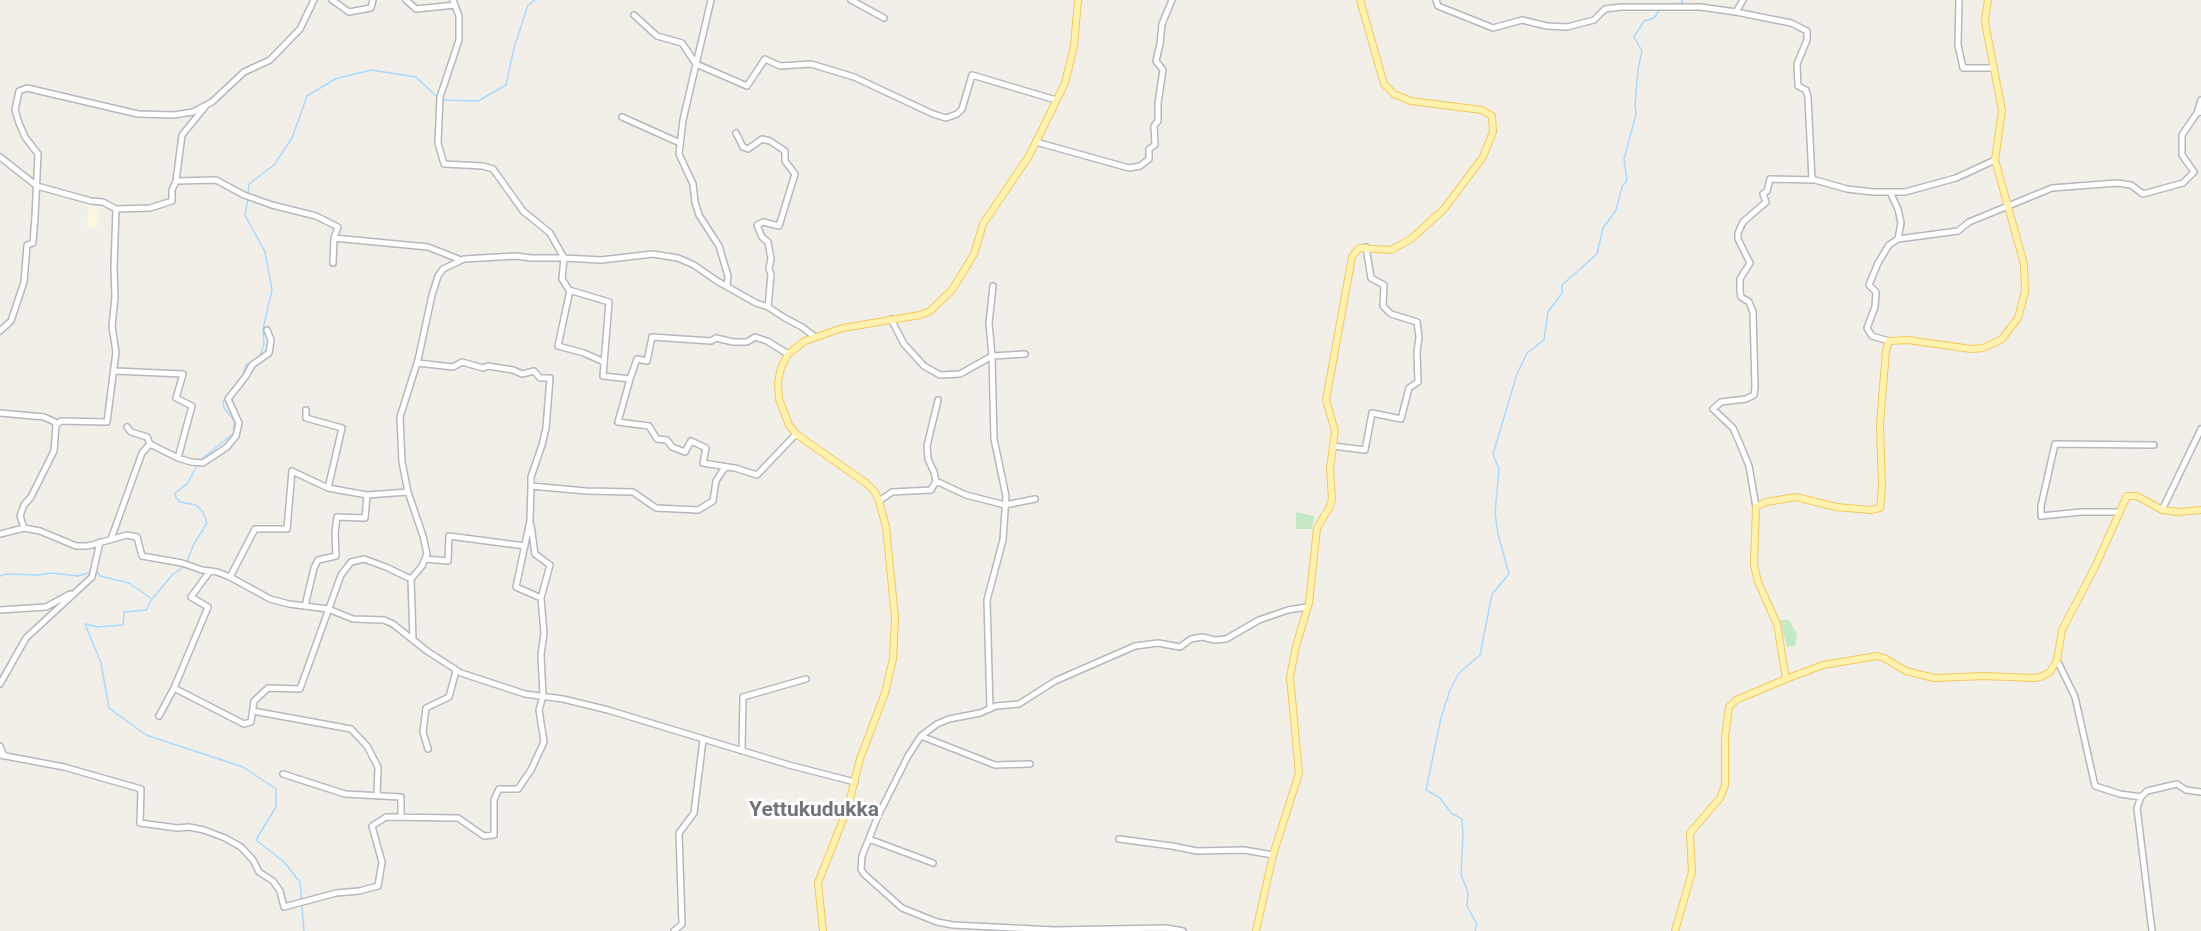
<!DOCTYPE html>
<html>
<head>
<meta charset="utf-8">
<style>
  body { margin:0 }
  canvas { display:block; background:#f1efe8 }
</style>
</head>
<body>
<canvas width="2201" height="931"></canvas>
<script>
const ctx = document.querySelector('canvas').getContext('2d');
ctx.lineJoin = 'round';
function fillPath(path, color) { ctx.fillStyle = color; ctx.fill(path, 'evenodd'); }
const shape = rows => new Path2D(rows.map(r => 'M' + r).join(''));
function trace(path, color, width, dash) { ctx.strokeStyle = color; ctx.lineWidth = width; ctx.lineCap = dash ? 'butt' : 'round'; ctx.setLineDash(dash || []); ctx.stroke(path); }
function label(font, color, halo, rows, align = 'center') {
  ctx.font = font + ' Roboto,sans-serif'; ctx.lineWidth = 6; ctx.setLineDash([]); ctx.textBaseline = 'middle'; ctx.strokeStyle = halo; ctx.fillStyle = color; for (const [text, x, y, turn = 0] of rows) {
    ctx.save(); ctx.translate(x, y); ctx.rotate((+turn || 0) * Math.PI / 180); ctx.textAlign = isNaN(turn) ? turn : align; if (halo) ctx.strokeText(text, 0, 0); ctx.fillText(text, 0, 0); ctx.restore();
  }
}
const commercial = shape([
  [89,203,96,204,98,209,97,226,87,228]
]);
const green = shape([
  [1296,512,1314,516,1312,529,1296,529],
  [1780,620,1789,620,1797,634,1795,646,1787,647]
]);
const stream = shape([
  [1670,4,1682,3,1682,0],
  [440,100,478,101,506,85,514,48,528,5,535,0],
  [248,194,249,184,274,165,292,138,307,96,335,79,371,70,416,77,437,97],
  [248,198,245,215,265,252,272,290,263,329,264,344,260,356],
  [243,375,246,365,253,361],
  [199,461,234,433,234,420,224,408,223,401,235,386],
  [187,561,194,544,207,523,203,512,196,505,180,502,176,498,175,493,187,484,197,466],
  [96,570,100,576,129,583,152,599],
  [0,576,7,574,37,575,52,573,78,576,91,572],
  [85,624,101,663,109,708,146,735,243,767,276,789,276,807,256,840,284,862,300,882,304,931],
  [86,624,97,627,123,625,124,612,146,610,152,599,173,574,183,567],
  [1475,931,1477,925,1467,906,1468,893,1461,874,1463,835,1462,819,1451,813,1440,798,1426,790,1441,718,1450,690,1459,673,1480,655,1492,594,1509,574,1498,534,1495,513,1499,469,1493,454,1517,374,1527,353,1544,340,1548,312,1562,293,1562,285,1597,254,1603,228,1616,210,1622,187,1627,180,1624,159,1636,114,1635,105,1638,69,1642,51,1634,37,1644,21,1654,18,1661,8]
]);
const minor = shape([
  [332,0,349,12,371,8,373,0],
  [406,0,416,9,455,5],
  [711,0,683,120,679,154,693,184,695,202,699,215,719,246,728,276,727,286],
  [851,0,884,18],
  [1436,0,1438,6,1493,28,1522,20,1547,26,1567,27,1594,20,1605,9,1621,7,1700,7,1736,12,1743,0],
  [1959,0,1958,45,1963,68,1994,68],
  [1736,12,1791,23,1807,31,1807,40,1797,64,1798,86,1806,90,1808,97,1812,180],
  [634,15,657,36,682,43,696,64,747,86,765,59,780,66,811,64,854,77,933,114,946,118,957,114,962,109,972,75,1056,100],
  [2197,113,2201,100],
  [622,117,680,143],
  [736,133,743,147,748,149,762,139,770,141,785,151,785,161,795,174,779,226,763,222,757,225,762,237,768,242,771,259,769,268,771,275,768,307],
  [1036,142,1129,168,1140,166,1149,159,1149,149,1155,145,1154,126,1158,121,1158,103,1163,70,1156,61,1160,44,1162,24,1172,0],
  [0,157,37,186,91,201,103,202,116,209,114,267,115,297,112,326,116,352,107,422,61,421,56,425,54,451,31,497,24,505,20,516,24,528],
  [176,181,182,135,205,107],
  [116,209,150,208,172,201,172,190,176,181,216,180,244,195,272,205,316,216,338,227,334,238],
  [1898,239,1958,231,1969,222,2052,188,2117,183,2131,185,2143,194,2183,183,2194,172,2182,155,2182,135,2197,113,2201,112],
  [333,263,334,238,428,247,461,260],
  [570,290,558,346,584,353,604,362],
  [891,319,904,344,924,366,940,375,960,374,992,356,1025,354],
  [0,331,11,321,24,282,27,245,33,243,35,217,38,154,25,137,19,123,15,110,19,91,27,88,138,114,174,115,193,112,212,102,244,72,270,60,300,29,314,0],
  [1889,341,1872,336,1867,328,1875,307,1876,292,1869,285,1878,263,1889,245,1898,239,1901,223,1898,209,1890,192],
  [788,354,767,341,755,337,747,342,733,342,716,338,711,341,652,337,647,361,637,359,630,379,603,376,609,302,569,290,562,279,564,258,601,260,653,254,678,258,694,265,717,281,756,303,768,307,785,318,802,327,815,337],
  [418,363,453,367,462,362,483,368,488,366,513,370,522,374,534,371,540,378,550,378,546,428,542,445,531,477,531,486],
  [630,379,618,422,649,426,657,439,667,440,672,447,685,452,691,441,706,448,703,463,728,467],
  [306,410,306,418,342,428,328,488,367,495],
  [0,413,44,417,57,423],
  [127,427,131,432,147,437,150,444],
  [1333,446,1365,450,1372,413,1401,419,1409,388,1418,382,1417,352,1419,337,1417,322,1391,314,1383,306,1384,285,1371,278,1366,247],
  [178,458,191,462,203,463,227,447,236,436,239,423,228,399,246,376,252,365,269,353,271,340,267,330],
  [936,481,934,472,928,459,927,446,938,400],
  [879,501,892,492,931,490,936,481,966,495,1005,505,1035,499],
  [1756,507,1749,466,1740,444,1733,428,1713,409,1721,402,1746,399,1754,395,1755,387,1753,312,1749,302,1741,297,1740,291,1740,279,1750,263,1738,239,1738,233,1743,222,1766,202,1763,194,1767,191,1770,179,1815,180,1847,189,1873,192,1905,192,1956,178,1995,160],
  [2162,510,2201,429],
  [2118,512,2081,512,2041,516,2041,506,2055,444,2154,445],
  [531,525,535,554,550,565,541,598],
  [0,534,24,528,40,531,76,546,88,546,127,535,137,537,142,556,182,563,202,570,217,572,230,577,270,599,289,604,328,609,353,619,384,620,393,624,427,651,461,673,525,694,563,699,608,710,789,765,855,782],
  [111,539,142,453,150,444,178,458,192,406,176,398,183,374,115,371],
  [425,559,448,561,449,536,525,546],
  [230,577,255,529,287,529,292,471,328,488],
  [305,606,314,568,318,560,336,556,335,533,337,517,365,518,367,495,408,492],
  [0,610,46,607,70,594],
  [413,639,411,579,422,566,427,554,423,536,408,492,402,462,400,417,418,360,432,295,438,276,443,269,464,259,516,256,531,258,564,258,550,233,523,211,493,169,483,166,444,164,438,143,440,97,459,40,459,16,453,0],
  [2057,660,2075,697,2095,786,2120,794,2141,797,2137,808,2152,931],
  [0,684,26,638,92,577,100,542],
  [174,688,208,607,191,597,210,571],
  [990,709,987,600,1003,540,1006,496,994,439,992,356,989,323,993,286],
  [253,711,351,729,367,746,378,767,377,796],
  [159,716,174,688,244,724,251,722,254,701,268,688,300,689,341,575,351,562,364,559,386,567,411,579],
  [921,736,995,765,1030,764],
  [0,746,4,756],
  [428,749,423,732,426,708,449,697,456,671],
  [742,751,743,697,806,679],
  [0,755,64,767,141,789,140,823,177,828,189,827,204,830,225,838,241,847,253,860,259,872,273,881,280,891,284,907,336,893,359,891,378,886,382,862,372,826,386,817,458,818,484,836,494,835,494,800,499,789,518,789,531,770,544,742,539,710,543,696,541,655,544,633,541,598,516,587,530,521,531,486,586,491,633,492,656,508,698,510,713,501,716,481,723,470,727,467,735,468,757,475,796,434],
  [283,774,345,794,401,797,401,817],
  [2141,797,2147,791,2177,784,2186,790,2201,792],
  [869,839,933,863],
  [1119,839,1172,846,1197,851,1244,850,1273,855],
  [674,931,682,924,679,833,694,813,703,740],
  [1183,931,1166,928,1054,930,953,925,937,922,902,908,864,874,861,869,862,856,878,816,908,756,921,736,937,724,949,719,980,713,996,706,1019,704,1055,681,1135,646,1158,643,1180,647,1191,639,1202,637,1215,640,1226,639,1259,620,1288,610,1307,607]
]);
const major = shape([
  [1786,679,1823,665,1877,656,1886,659,1906,671,1934,678,1984,676,2035,678,2043,676,2050,672,2057,660,2062,630,2094,569,2127,496,2137,496,2162,510,2178,512,2201,510],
  [848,807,878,816],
  [823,931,818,883,848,807,860,759,885,693,893,659,895,618,886,527,879,501,875,492,866,483,796,434,789,425,779,399,778,382,781,368,788,354,805,341,843,328,920,315,930,311,952,290,974,254,983,224,1029,156,1065,83,1074,46,1078,0],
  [1256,931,1273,855,1299,773,1290,677,1296,646,1309,603,1317,528,1329,508,1332,499,1330,469,1335,431,1326,400,1352,257,1359,248,1391,250,1411,239,1444,209,1483,157,1493,132,1492,116,1482,110,1411,101,1394,94,1384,84,1360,0],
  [1675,931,1692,872,1690,833,1720,798,1725,785,1725,737,1729,707,1736,700,1786,679,1777,624,1758,582,1754,565,1756,507,1766,502,1796,497,1836,507,1871,510,1880,508,1882,488,1880,424,1886,351,1889,341,1908,340,1971,349,1983,348,2002,339,2018,318,2025,292,2024,264,1995,160,2002,110,1986,28,1985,19,1988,0]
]);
const quarterNames = [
  ["Yettukudukka",814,811]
];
fillPath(commercial, '#fef7e0');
fillPath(green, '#c5e8c5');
trace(stream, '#aadaff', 1.5);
trace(minor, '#b5b8bc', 8);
trace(major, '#f2c960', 8);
trace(minor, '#fff', 5);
trace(major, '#fff2af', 6);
label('bold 21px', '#70757a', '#fff', quarterNames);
</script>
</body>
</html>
